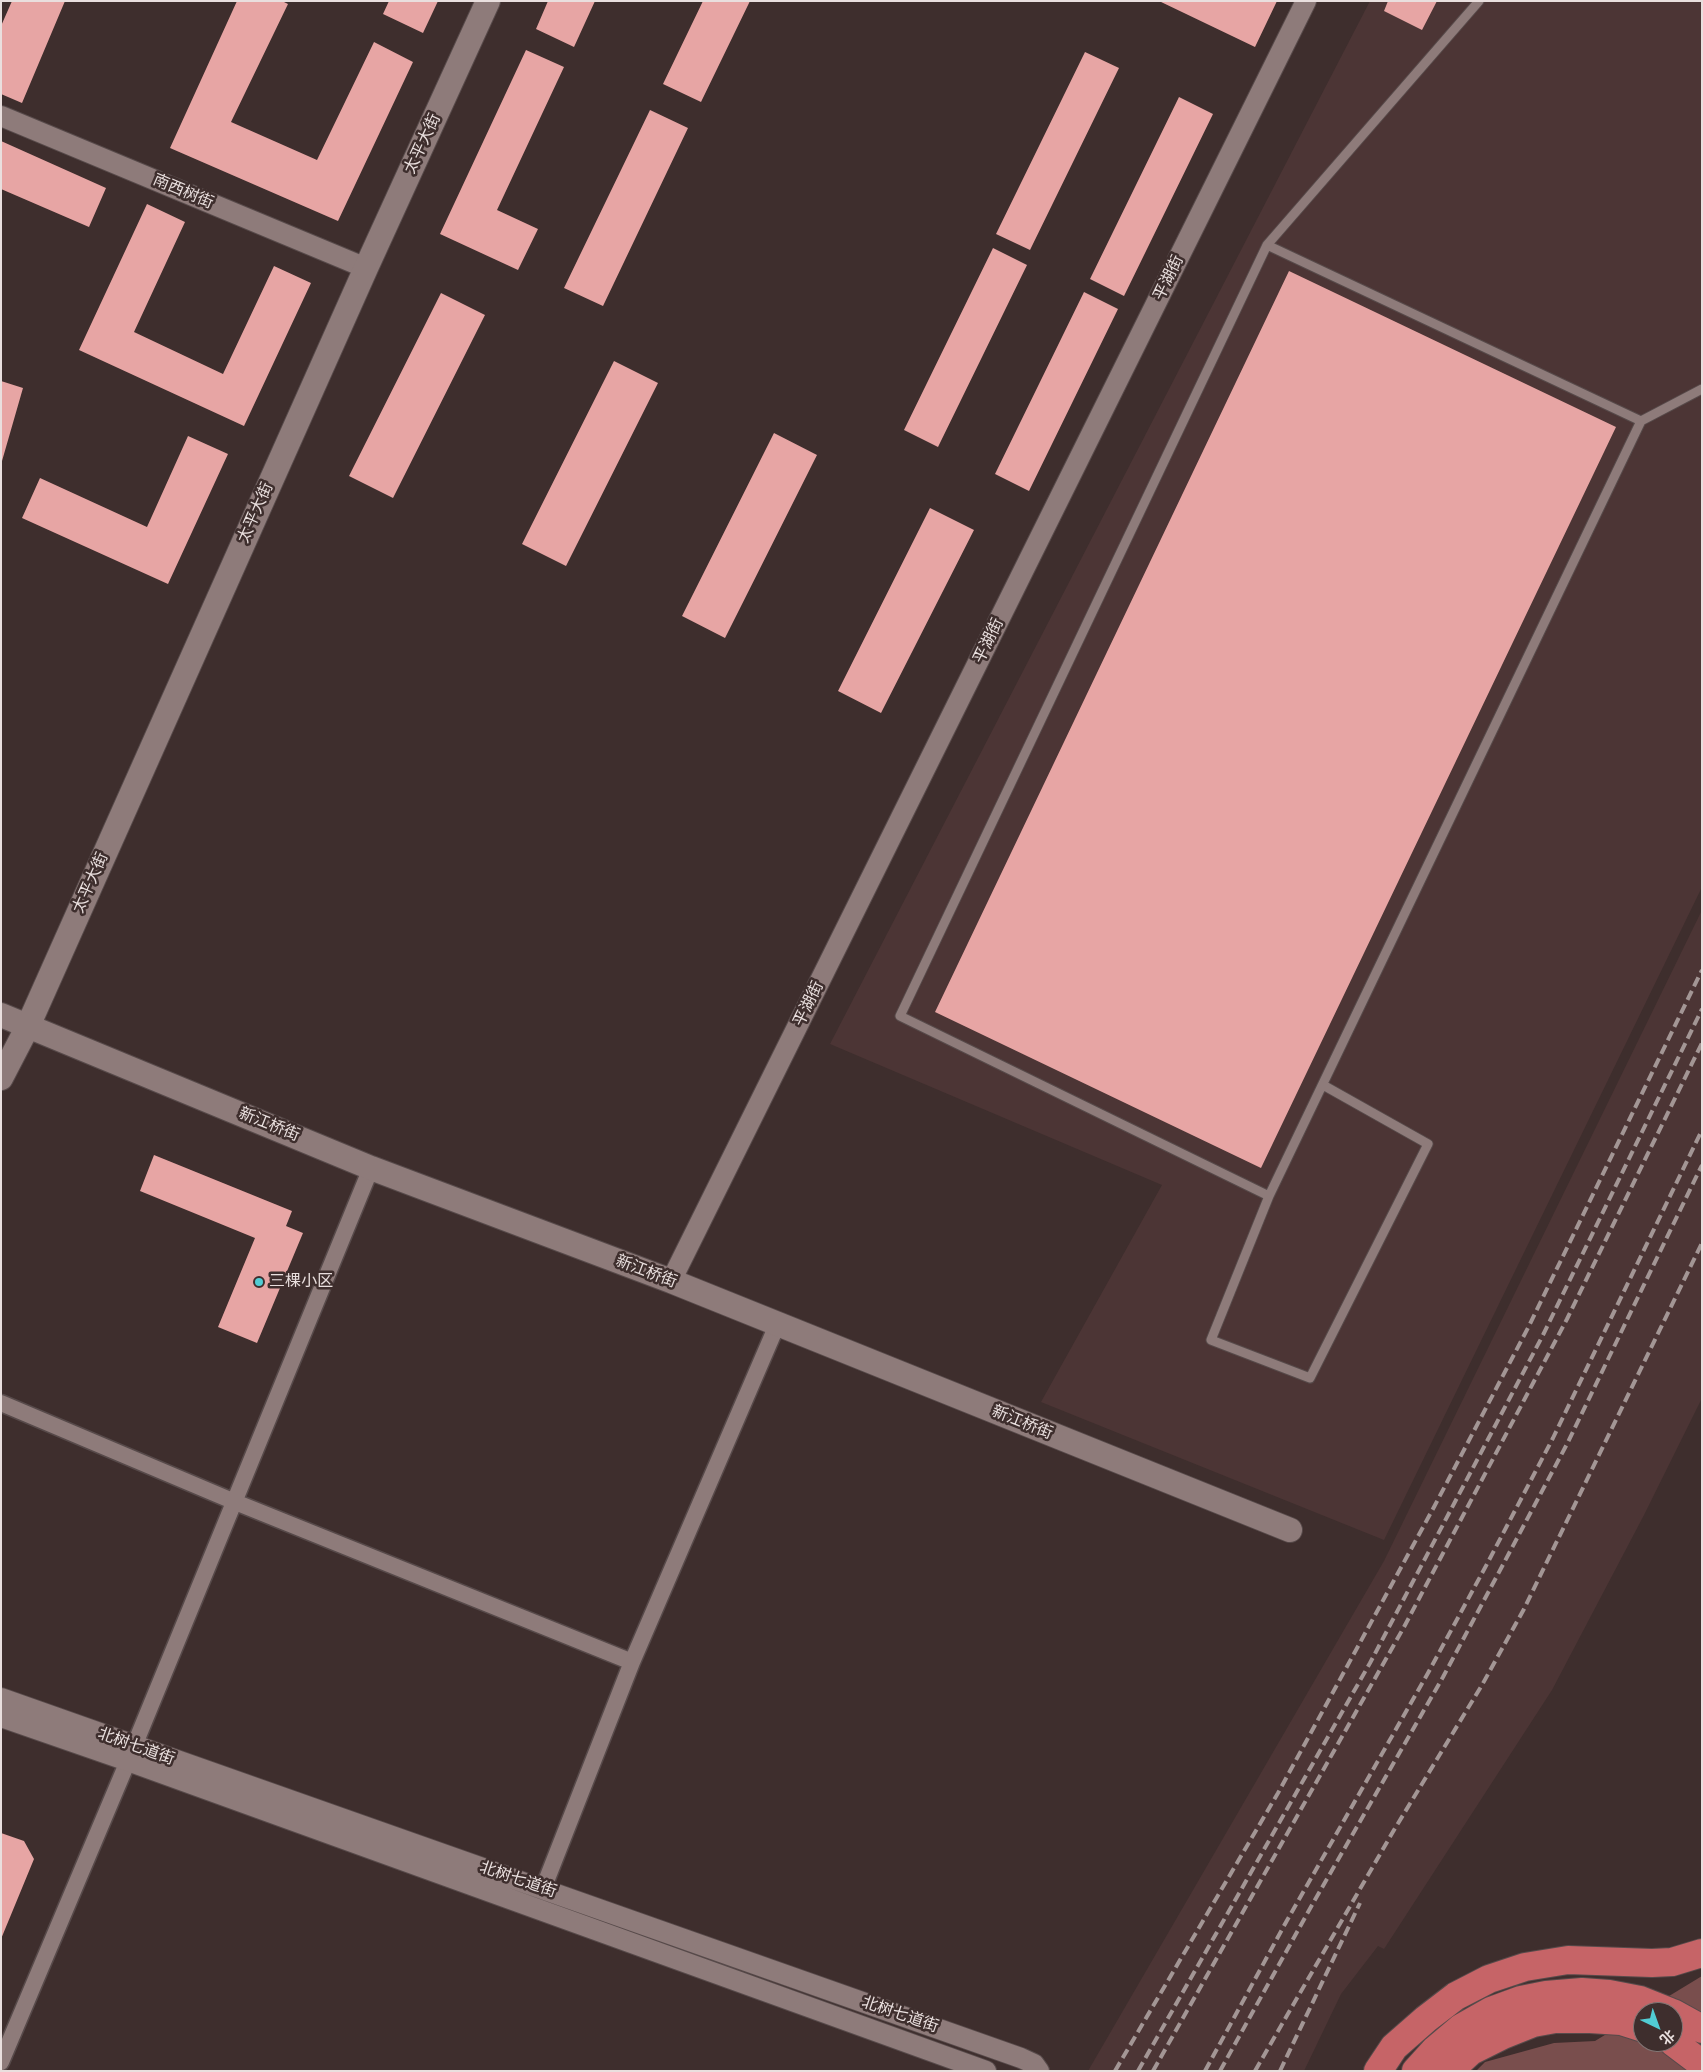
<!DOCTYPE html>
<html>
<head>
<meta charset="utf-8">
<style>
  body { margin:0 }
  #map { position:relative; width:1703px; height:2072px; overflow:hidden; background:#3e2e2d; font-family:"DejaVu Sans","Noto Sans SC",sans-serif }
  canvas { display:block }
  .frame { position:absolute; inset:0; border:2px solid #e9dfde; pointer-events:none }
  .north { position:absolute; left:1633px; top:2002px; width:50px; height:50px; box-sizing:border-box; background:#3e2e2d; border:1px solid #827574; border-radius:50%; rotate:138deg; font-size:14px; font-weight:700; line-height:20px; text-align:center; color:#e9dfde }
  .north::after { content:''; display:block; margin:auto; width:18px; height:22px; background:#51ccd3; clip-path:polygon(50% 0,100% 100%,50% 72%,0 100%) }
</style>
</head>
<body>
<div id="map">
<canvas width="1703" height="2072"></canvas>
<div class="frame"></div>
<div class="north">北</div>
</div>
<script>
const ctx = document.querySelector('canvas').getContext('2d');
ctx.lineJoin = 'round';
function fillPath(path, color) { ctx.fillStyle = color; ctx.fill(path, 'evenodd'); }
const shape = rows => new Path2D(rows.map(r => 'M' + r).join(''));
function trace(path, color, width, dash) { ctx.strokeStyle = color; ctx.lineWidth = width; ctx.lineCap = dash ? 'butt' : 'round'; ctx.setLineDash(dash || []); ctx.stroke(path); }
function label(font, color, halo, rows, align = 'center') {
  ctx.font = font + ' "DejaVu Sans","Noto Sans SC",sans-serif'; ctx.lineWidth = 5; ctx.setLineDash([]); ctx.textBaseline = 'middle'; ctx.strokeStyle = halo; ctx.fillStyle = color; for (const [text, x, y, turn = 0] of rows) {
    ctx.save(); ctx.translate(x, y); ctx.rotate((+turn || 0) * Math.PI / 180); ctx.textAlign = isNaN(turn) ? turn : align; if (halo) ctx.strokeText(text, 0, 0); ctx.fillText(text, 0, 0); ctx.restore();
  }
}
const built = shape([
  [1370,1,1702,1,1702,887,1384,1540,1041,1402,1162,1185,830,1044],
  [1702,910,1702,1398,1644,1515,1552,1690,1384,1949,1378,1946,1341,1994,1304,2071,1088,2071,1384,1561]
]);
const green = shape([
  [1702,1976,1702,2071,1476,2071,1485,2062,1554,2043,1595,2041],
  [1643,2012,1673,2012,1673,2042,1643,2042]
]);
const building = shape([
  [12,1,65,1,22,103,1,94,1,26],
  [237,1,282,1,288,4,231,122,317,160,374,42,413,62,338,221,170,148],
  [389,1,438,1,423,33,383,14],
  [548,1,595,1,574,47,536,29],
  [703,1,750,1,701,102,663,84],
  [1159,1,1277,1,1255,47],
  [1388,1,1437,1,1422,30,1384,11],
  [526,50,564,67,497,210,538,229,518,270,440,234],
  [1085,52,1119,68,1030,250,996,234],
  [1179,97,1213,114,1124,296,1090,279],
  [650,110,688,128,603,306,564,288],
  [1,141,106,188,89,227,1,189],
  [147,204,185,222,134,332,223,374,274,266,311,283,244,426,79,350],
  [993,248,1027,265,938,447,904,430],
  [1289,271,1616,427,1261,1168,935,1012],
  [1084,292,1118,309,1029,491,995,474],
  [441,293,485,315,393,498,349,476],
  [614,361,658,383,566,566,522,544],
  [1,381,23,388,2,461,1,461],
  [774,433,817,455,725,638,682,616],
  [188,436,228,454,168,584,22,518,40,478,147,527],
  [930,508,974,530,881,713,838,691],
  [154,1155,292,1211,286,1226,303,1233,257,1343,218,1327,255,1238,140,1191],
  [1,1833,24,1841,34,1859,1,1939]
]);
const service = shape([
  [1479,1,1267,245,900,1016,1269,1196,1641,421,1702,389],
  [1267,245,1641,421],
  [1269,1196,1211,1340,1310,1378,1428,1144,1323,1085]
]);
const minor = shape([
  [1,1403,235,1502,632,1662],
  [543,1889,632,1662,777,1325],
  [1,2062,128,1761,371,1168]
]);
const tertiary = shape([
  [1,116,366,268],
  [671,1281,1306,1],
  [1,1698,1021,2058,1034,2064,1039,2071],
  [1,1717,128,1761,986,2071]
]);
const secondary = shape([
  [1,1015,371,1168,671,1281,1290,1530],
  [1,1078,28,1026,366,268,488,1]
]);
const trunk = shape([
  [1673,2013,1702,2029],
  [1673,2042,1702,2064],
  [1378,2071,1394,2047,1426,2019,1456,1996,1489,1979,1525,1967,1568,1960,1652,1963,1672,1962,1702,1953],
  [1416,2071,1435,2050,1461,2028,1491,2011,1521,2000,1546,1995,1582,1992,1609,1994,1640,2000,1670,2012],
  [1449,2071,1471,2051,1503,2035,1533,2023,1555,2019,1590,2019,1621,2021,1643,2028]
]);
const rail = shape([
  [1115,2071,1278,1793,1434,1507,1529,1326,1702,970],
  [1138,2071,1370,1663,1543,1335,1702,1009],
  [1153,2071,1404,1627,1567,1319,1702,1043],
  [1205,2071,1285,1924,1428,1673,1487,1564,1553,1438,1702,1130],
  [1220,2071,1312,1905,1443,1677,1498,1574,1567,1444,1702,1165],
  [1255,2071,1394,1830,1482,1685,1524,1609,1702,1243],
  [1280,2071,1360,1903]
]);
const markers = [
  [259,1282,5,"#51ccd3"]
];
const streetNames = [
  ["太平大街",423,144,-65],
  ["南西树街",183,192,23],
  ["平湖街",1169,278,-64],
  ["太平大街",256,513,-66],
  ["平湖街",989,641,-64],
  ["太平大街",91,883,-66],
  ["平湖街",809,1004,-64],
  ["新江桥街",269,1125,22],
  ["新江桥街",646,1272,21],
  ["新江桥街",1022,1423,22],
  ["北树七道街",136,1747,20],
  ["北树七道街",518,1880,19],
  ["北树七道街",900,2015,19]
];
const poiNames = [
  ["三棵小区",269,1282]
];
fillPath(built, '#4c3535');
fillPath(green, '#794e4d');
fillPath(building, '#e7a5a4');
trace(service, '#574a4a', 11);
trace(minor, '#574a4a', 19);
trace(tertiary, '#574a4a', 22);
trace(secondary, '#574a4a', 26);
trace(trunk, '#574a4a', 30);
trace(service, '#8e7b7a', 9);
trace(minor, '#8e7b7a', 16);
trace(tertiary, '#8e7b7a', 20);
trace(secondary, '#8e7b7a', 24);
trace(trunk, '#c66467', 28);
trace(rail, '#a39695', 4, [10, 5]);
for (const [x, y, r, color] of markers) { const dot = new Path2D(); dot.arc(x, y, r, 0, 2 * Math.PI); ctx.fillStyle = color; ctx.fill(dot); trace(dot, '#3e2e2d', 2); }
label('16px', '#e9dfde', '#3e2e2d', streetNames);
label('16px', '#e9dfde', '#3e2e2d', poiNames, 'left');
</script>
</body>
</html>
